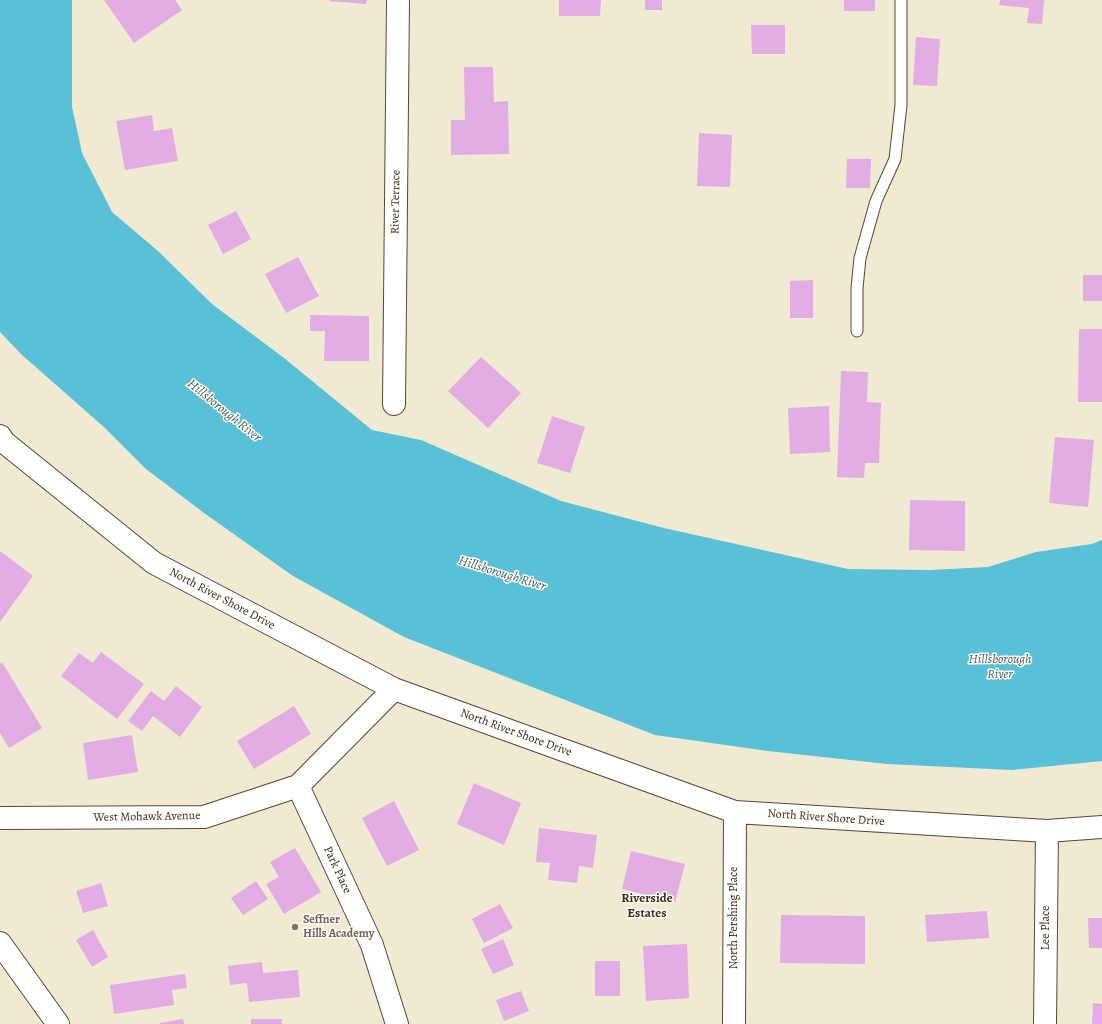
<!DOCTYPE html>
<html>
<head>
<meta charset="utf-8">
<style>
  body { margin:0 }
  canvas { display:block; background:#efead1 }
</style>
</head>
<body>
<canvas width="1102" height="1024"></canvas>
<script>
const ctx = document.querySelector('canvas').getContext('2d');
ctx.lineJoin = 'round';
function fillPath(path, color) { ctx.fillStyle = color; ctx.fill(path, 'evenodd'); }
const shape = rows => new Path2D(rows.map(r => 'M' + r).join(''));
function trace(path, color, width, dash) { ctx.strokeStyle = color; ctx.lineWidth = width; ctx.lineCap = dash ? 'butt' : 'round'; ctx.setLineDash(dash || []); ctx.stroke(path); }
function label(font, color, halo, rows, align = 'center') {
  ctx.font = font + ' Alegreya,serif'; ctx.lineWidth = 3; ctx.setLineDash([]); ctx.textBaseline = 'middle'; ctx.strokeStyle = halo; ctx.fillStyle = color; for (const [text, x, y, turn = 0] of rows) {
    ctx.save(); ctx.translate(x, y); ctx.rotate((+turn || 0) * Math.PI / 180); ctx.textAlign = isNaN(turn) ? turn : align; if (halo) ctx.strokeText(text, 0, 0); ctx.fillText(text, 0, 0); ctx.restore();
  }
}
const water = shape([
  [0,0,72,0,72,107,82,153,112,212,158,251,212,304,284,358,372,430,421,440,561,501,664,528,848,569,930,570,988,567,1036,552,1092,544,1102,540,1102,761,1012,770,887,764,768,751,655,735,404,637,293,576,204,513,146,469,105,428,21,354,0,332]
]);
const building = shape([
  [104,0,175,0,182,10,134,43],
  [330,0,367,0,366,4,330,1],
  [559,0,601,0,600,16,559,16],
  [645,0,662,0,662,10,645,10],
  [844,0,875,0,875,11,844,11],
  [1000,0,1044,0,1042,24,1027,23,1029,8,999,5],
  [751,25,785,25,785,54,752,54],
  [916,37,940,39,937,86,913,85],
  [464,67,493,67,494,102,508,101,509,154,451,155,451,120,465,120],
  [152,115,154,131,172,128,178,161,125,170,116,121],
  [699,133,732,135,730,187,697,186],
  [847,159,871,159,870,188,846,188],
  [236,211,251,239,223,254,208,225],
  [298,257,319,296,286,313,265,274],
  [1083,275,1102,275,1102,301,1083,301],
  [813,280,813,318,790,318,790,281],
  [310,315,369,316,369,361,324,361,325,331,310,331],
  [1079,329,1102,329,1102,402,1078,402],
  [481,357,521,393,488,428,448,391],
  [841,371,868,372,867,402,881,403,879,463,865,463,864,478,837,477],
  [829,406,830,452,790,454,788,408],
  [552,416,585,427,570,473,537,463],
  [1055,437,1094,440,1088,507,1049,503],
  [910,500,965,501,965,551,909,550],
  [0,551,33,576,0,622],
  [101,652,144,684,117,719,61,676,79,653,93,663],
  [2,662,42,728,9,748,0,733,0,664],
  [176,686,202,707,180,737,153,716,142,731,128,721,151,691,164,701],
  [294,706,311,734,254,769,237,741],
  [132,735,138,772,88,780,83,743],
  [474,783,521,803,504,845,457,824],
  [394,801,419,850,387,866,362,818],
  [539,828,597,835,593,868,579,866,577,883,548,880,550,863,536,862],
  [295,848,321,892,284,914,266,884,279,877,270,862],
  [631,851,685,864,675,902,622,889],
  [256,881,268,899,243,915,231,898],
  [101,883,108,906,83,913,76,891],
  [500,904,513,928,484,943,472,919],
  [987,911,989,938,927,942,925,915],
  [781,915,865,916,865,964,780,963],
  [1088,918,1102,918,1102,948,1089,948],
  [93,930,108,957,92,967,76,940],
  [503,939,514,965,493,974,481,949],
  [687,944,689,998,646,1001,643,946],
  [595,961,620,961,620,996,595,996],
  [262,962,263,973,298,970,300,997,249,1002,247,983,230,985,228,966],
  [185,974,187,988,172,990,174,1005,114,1014,110,985],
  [521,991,529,1011,504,1021,496,1000],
  [1093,1003,1102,1004,1102,1024,1092,1024],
  [183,1019,184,1024,160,1024,160,1023],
  [251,1019,282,1019,282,1024,251,1024]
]);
const service = shape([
  [857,331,857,288,860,258,876,201,895,159,901,105,901,0]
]);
const minor = shape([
  [394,404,398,0],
  [0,436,4,442,154,563,394,689,735,812,1047,831,1102,827],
  [298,786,372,945,397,1024],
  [0,818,204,817,298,786,394,689],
  [0,943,58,1024],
  [734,1024,735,812],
  [1045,1024,1047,831]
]);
const markers = [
  [295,927,4,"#8d6e63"]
];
const streetNames = [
  ["River Terrace",396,202,-89],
  ["North River Shore Drive",222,599,28],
  ["North River Shore Drive",516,733,20],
  ["West Mohawk Avenue",147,817,-1],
  ["North River Shore Drive",826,818,4],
  ["Park Place",337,870,65],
  ["North Pershing Place",734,918,-90],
  ["Lee Place",1046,928,-90]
];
const educationNames = [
  ["Seffner",303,920],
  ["Hills Academy",303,934]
];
const waterNames = [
  ["Hillsborough River",224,411,39],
  ["Hillsborough River",502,574,17],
  ["Hillsborough",1000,660],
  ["River",1000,675]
];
const neighbourhoodNames = [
  ["Riverside",647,899],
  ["Estates",647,914]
];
fillPath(water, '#5ac0d8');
fillPath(building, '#e3ace4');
trace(service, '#564739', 13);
trace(minor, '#564739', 24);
trace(service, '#fff', 11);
trace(minor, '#fff', 22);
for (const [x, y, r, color] of markers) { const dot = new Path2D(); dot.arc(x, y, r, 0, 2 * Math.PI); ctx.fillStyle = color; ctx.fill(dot); trace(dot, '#fdfcf7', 1.5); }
label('12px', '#3b2a1e', '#fdfcf7', streetNames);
label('bold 12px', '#785e54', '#fdfcf7', educationNames, 'left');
label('italic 13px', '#465e5f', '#fdfcf7', waterNames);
label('bold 13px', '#3b2a1e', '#fdfcf7', neighbourhoodNames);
</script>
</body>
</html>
